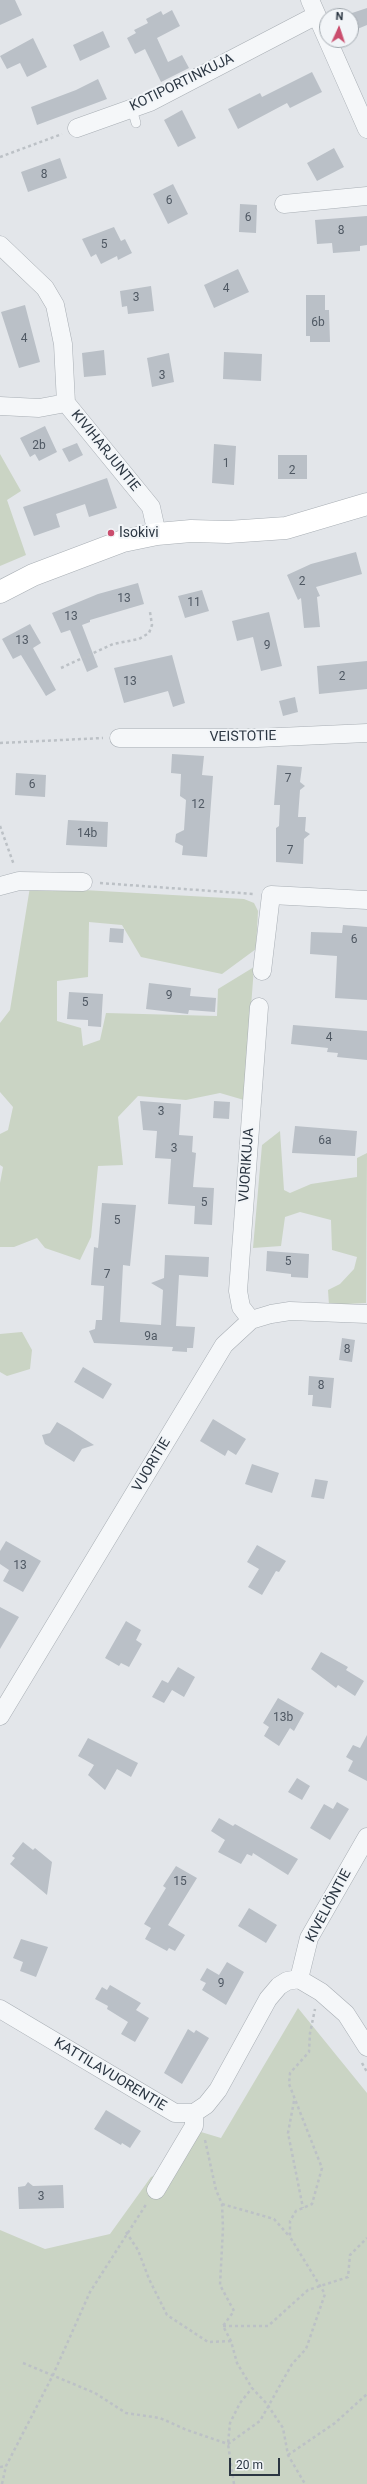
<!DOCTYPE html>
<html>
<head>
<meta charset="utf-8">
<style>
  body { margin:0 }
  #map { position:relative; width:367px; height:2484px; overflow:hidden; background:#e3e6ea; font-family:Roboto,sans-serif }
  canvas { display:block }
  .north { position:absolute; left:319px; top:8px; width:40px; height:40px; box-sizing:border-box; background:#f2f5f8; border:1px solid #a2a9af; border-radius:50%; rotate:3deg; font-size:11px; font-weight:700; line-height:16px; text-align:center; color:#2b3642 }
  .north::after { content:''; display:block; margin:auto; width:14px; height:18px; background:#ca4d6d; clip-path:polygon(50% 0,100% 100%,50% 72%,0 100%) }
  .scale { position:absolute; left:229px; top:2458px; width:51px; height:18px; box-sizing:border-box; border:2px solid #2b3642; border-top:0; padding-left:5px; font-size:12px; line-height:14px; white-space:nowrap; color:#2b3642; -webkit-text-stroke:3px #f2f5f8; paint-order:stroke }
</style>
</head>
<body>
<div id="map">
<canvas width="367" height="2484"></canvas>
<div class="north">N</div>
<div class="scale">20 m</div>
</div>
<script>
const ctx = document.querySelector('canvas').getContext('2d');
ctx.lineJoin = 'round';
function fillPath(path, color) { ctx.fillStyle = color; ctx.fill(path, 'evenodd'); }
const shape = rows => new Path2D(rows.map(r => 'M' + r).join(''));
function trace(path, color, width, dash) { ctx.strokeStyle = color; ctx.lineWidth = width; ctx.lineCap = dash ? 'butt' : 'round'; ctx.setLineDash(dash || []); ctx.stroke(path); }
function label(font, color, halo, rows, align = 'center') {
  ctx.font = font + ' Roboto,sans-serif'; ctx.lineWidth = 4; ctx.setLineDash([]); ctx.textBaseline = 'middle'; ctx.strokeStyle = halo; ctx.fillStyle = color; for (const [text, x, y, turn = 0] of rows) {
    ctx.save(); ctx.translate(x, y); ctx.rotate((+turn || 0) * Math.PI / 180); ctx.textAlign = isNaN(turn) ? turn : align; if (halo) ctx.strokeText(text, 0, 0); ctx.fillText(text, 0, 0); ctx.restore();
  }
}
const green = shape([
  [0,454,21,491,7,500,26,555,0,566],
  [30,887,244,899,254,903,258,911,256,949,222,974,141,957,122,925,89,922,88,977,57,981,57,1021,81,1028,83,1046,100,1040,106,1013,217,1016,218,989,254,967,244,1100,220,1093,186,1100,138,1096,118,1117,123,1165,98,1166,91,1237,80,1260,45,1248,37,1238,14,1247,0,1247,0,1183,3,1167,0,1165,0,1134,8,1130,13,1107,0,1092,0,1023,10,1010],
  [280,1131,284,1190,290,1193,311,1184,357,1177,357,1158,367,1153,366,1303,329,1305,328,1290,340,1284,354,1269,357,1257,332,1250,331,1220,300,1212,285,1217,281,1246,253,1248,262,1145],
  [22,1332,32,1350,30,1369,7,1376,0,1372,0,1334],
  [298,2008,367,2093,367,2484,0,2484,0,2230,45,2249,110,2234,151,2177,179,2164,201,2132,221,2138]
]);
const building = shape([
  [0,0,15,0,22,15,0,25],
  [367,8,367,25,355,30,349,14],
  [172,10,180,26,157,38,168,62,182,55,189,68,161,82,145,49,135,54,127,38,136,33,134,30,148,23,146,19,161,11,163,15],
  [103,31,110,47,80,61,73,45],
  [33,38,47,67,27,77,20,63,7,69,0,56],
  [312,72,322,92,290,108,287,103,238,129,228,109,260,93,262,97],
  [98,79,107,99,37,125,31,107,76,90],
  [182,110,196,138,178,147,164,120],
  [334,148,344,167,317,181,307,163],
  [60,158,67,178,28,192,21,172],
  [173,184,188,214,168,224,153,194],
  [240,204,257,205,256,233,239,232],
  [367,216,367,245,360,246,360,251,333,253,332,243,317,244,315,220],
  [114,227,121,241,125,239,132,253,118,260,117,256,101,264,96,254,91,257,82,239],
  [238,269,249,292,214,308,204,285],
  [151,286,154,311,128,314,127,306,122,307,120,291],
  [306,295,325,295,325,310,329,310,330,342,310,342,310,336,306,336],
  [25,305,40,362,19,368,1,312],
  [104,350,106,375,84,377,82,353],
  [224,352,262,354,261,381,223,379],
  [169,353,174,382,152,387,147,358],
  [45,426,57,452,39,461,35,454,30,457,20,438],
  [77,443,83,455,69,462,62,449],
  [214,444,236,446,234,485,212,483],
  [278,455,307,455,307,479,278,479],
  [107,478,117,508,89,517,85,504,56,514,60,527,34,536,23,507],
  [356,552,362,574,316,587,320,596,317,597,320,627,304,628,301,598,298,600,287,575,311,564],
  [138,583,144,604,90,620,90,622,82,625,98,667,87,672,70,630,61,633,52,613,98,594],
  [202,590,209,611,185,618,178,596],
  [269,612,282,666,261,671,253,637,237,641,232,621],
  [30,624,41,643,33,648,56,690,46,696,21,655,13,659,2,639],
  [172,655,185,703,173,707,168,691,124,703,114,668],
  [367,661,367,689,319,694,317,666],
  [295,697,298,712,283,716,279,701],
  [172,754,204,756,202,775,213,776,207,857,182,855,183,846,175,842,176,834,184,830,186,800,180,796,181,774,171,773],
  [277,765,302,767,300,782,305,786,300,790,298,817,306,817,305,831,310,834,304,839,303,864,276,862,276,828,279,826,280,805,274,805],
  [16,773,46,775,45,797,15,795],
  [68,820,108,822,107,847,66,845],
  [343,925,367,927,367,1000,335,998,337,956,310,954,311,932,342,933],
  [110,928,124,929,123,943,109,942],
  [149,983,191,988,190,996,216,998,215,1012,189,1010,188,1014,146,1009],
  [69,992,103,994,101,1027,88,1026,88,1020,67,1019],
  [293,1025,367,1031,367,1060,337,1057,338,1053,327,1052,328,1048,291,1044],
  [140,1101,181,1104,179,1135,193,1136,192,1152,196,1153,193,1187,214,1188,212,1225,194,1224,195,1206,168,1204,171,1159,155,1158,157,1131,143,1130],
  [214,1101,230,1102,229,1119,213,1118],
  [295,1126,357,1131,355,1156,292,1153],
  [102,1203,136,1205,130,1266,123,1265,120,1322,161,1325,163,1290,151,1283,164,1278,165,1255,209,1257,208,1277,179,1275,176,1326,195,1327,193,1348,187,1348,187,1352,172,1351,173,1347,94,1343,89,1331,95,1329,96,1320,102,1320,104,1286,91,1285,94,1247,98,1248],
  [267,1251,309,1254,308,1278,291,1277,291,1274,266,1271],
  [342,1338,355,1340,352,1362,339,1360],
  [83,1367,112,1384,103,1399,74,1382],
  [309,1376,334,1378,331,1408,312,1406,313,1395,308,1395],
  [213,1419,246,1439,236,1455,228,1450,225,1456,200,1441],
  [57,1422,69,1429,94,1445,82,1449,74,1462,45,1444,42,1435,50,1433],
  [252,1464,279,1473,272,1493,245,1484],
  [315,1479,328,1481,324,1499,311,1497],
  [6,1541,41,1561,23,1592,3,1581,9,1570,0,1564,0,1551],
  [257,1545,286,1561,279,1572,276,1571,262,1595,248,1587,259,1569,247,1562],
  [0,1607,19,1617,0,1649],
  [126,1621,141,1630,136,1640,142,1644,129,1667,121,1663,119,1666,105,1658],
  [321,1652,348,1667,346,1670,364,1681,355,1696,338,1685,336,1688,311,1669],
  [178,1667,195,1677,184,1697,172,1690,164,1703,152,1697,162,1680,168,1683],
  [278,1698,304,1713,294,1731,290,1728,279,1746,264,1736,269,1727,263,1723],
  [367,1735,367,1781,348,1771,353,1761,346,1757,353,1745,360,1748],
  [88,1738,138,1763,131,1777,117,1769,105,1790,88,1775,94,1765,78,1756],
  [297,1778,310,1786,302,1800,288,1792],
  [337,1802,349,1809,330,1840,310,1828,324,1804,333,1809],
  [219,1818,233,1826,235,1824,298,1859,288,1875,253,1853,252,1856,247,1854,241,1864,218,1852,225,1840,211,1831],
  [23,1842,33,1850,35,1848,52,1862,47,1895,10,1864,15,1858,12,1856],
  [176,1866,197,1878,168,1925,185,1935,175,1951,169,1948,167,1951,145,1939,151,1928,144,1924,166,1888,163,1886],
  [249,1908,277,1925,266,1943,238,1926],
  [21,1939,48,1947,36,1977,20,1971,23,1962,13,1958],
  [227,1962,244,1972,226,2005,202,1990,206,1983,200,1980,207,1968,219,1975],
  [110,1985,141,2003,136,2010,149,2018,135,2042,121,2034,128,2022,107,2009,108,2006,95,1999,102,1987,107,1990],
  [188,2029,194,2033,196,2030,209,2038,182,2084,164,2073],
  [106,2110,141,2131,130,2148,122,2143,121,2145,94,2129],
  [28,2182,33,2186,63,2185,64,2208,19,2209,18,2187,25,2186]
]);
const path = shape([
  [0,157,62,134],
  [61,668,113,644,139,639,149,633,152,625,150,612],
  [0,743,103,738],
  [0,826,14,865],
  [100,883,254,894],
  [362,2063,367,2072],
  [294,2101,288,2133,303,2208],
  [205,2140,216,2190,222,2204,223,2228,220,2285,234,2311,223,2326,231,2341,237,2363,252,2388,267,2404,283,2428,288,2455,305,2484],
  [222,2204,274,2219,290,2237],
  [126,2232,138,2250,149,2279,167,2315,208,2342,231,2341],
  [223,2326,268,2326,308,2290,348,2277,350,2255,367,2238],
  [23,2363,95,2393,126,2413,160,2418,187,2430,228,2444,260,2421,292,2364,306,2349,325,2294,290,2237,290,2221,296,2211,312,2204,322,2168,289,2084,290,2073,309,2052,310,2033,315,2009],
  [288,2455,335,2423,367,2394],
  [0,2467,6,2466],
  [2,2484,6,2466,53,2375,90,2292,147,2203],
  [234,2484,228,2444,230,2423,240,2403,252,2388]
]);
const lane = shape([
  [132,109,136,123]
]);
const street = shape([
  [310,0,367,129],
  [77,128,150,102,315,16],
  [284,204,367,196],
  [0,245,45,288,55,305,63,344,66,403,151,507,157,534],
  [0,406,39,408,66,403],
  [119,738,257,738,367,733],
  [0,886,19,881,83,882],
  [262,971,271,895,367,900],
  [251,1320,241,1307,238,1291,259,1007],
  [0,1716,224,1345,251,1320,271,1314,290,1311,367,1314],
  [299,1979,309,1938,367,1837],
  [0,2009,175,2113,194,2113,206,2105,218,2090,268,1999,279,1986,287,1981,299,1979,321,1992,346,2014,367,2047],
  [156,2190,194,2126,194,2113]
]);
const secondary = shape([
  [0,592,33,575,123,541,157,534,191,531,228,532,286,528,367,504]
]);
const markers = [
  [111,533,4,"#ca4d6d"]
];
const numberNames = [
  ["8",44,175],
  ["6",169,201],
  ["6",248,218],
  ["8",341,231],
  ["5",104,245],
  ["4",226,289],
  ["3",136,298],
  ["6b",318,323],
  ["4",24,339],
  ["3",162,376],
  ["2b",39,446],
  ["1",226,464],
  ["2",292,471],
  ["2",302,582],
  ["13",124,599],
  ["11",194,603],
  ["13",71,617],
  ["13",22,641],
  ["9",267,646],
  ["2",342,677],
  ["13",130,682],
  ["7",288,779],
  ["6",32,785],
  ["12",198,805],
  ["14b",87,834],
  ["7",290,851],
  ["6",354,940],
  ["9",169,996],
  ["5",85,1003],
  ["4",329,1038],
  ["3",161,1112],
  ["6a",325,1141],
  ["3",174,1149],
  ["5",204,1203],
  ["5",117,1221],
  ["5",288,1262],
  ["7",107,1275],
  ["9a",151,1337],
  ["8",347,1350],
  ["8",321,1386],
  ["13",20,1566],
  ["13b",283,1718],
  ["15",180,1882],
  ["9",221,1984],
  ["3",41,2197]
];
const streetNames = [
  ["KOTIPORTINKUJA",182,83,-26],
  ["KIVIHARJUNTIE",105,451,51],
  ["VEISTOTIE",243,737,-1],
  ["VUORIKUJA",247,1165,-86],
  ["VUORITIE",152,1465,-59],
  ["KIVELIÖNTIE",329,1906,-62],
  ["KATTILAVUORENTIE",110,2075,31]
];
const poiNames = [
  ["Isokivi",119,533]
];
fillPath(green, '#cad4c4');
fillPath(building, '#bac0c7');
trace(lane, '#a8aeb4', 10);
trace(street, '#a8aeb4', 19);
trace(secondary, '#a8aeb4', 23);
trace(path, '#bcc1c6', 2.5, [3, 3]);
trace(lane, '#f5f7f9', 9);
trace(street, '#f5f7f9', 18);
trace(secondary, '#fff', 22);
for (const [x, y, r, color] of markers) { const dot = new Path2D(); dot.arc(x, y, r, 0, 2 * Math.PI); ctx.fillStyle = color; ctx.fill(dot); trace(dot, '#f2f5f8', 1.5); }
label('12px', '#4f5863', null, numberNames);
label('14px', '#2b3642', '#f2f5f8', streetNames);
label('14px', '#2b3642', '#f2f5f8', poiNames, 'left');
</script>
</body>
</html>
